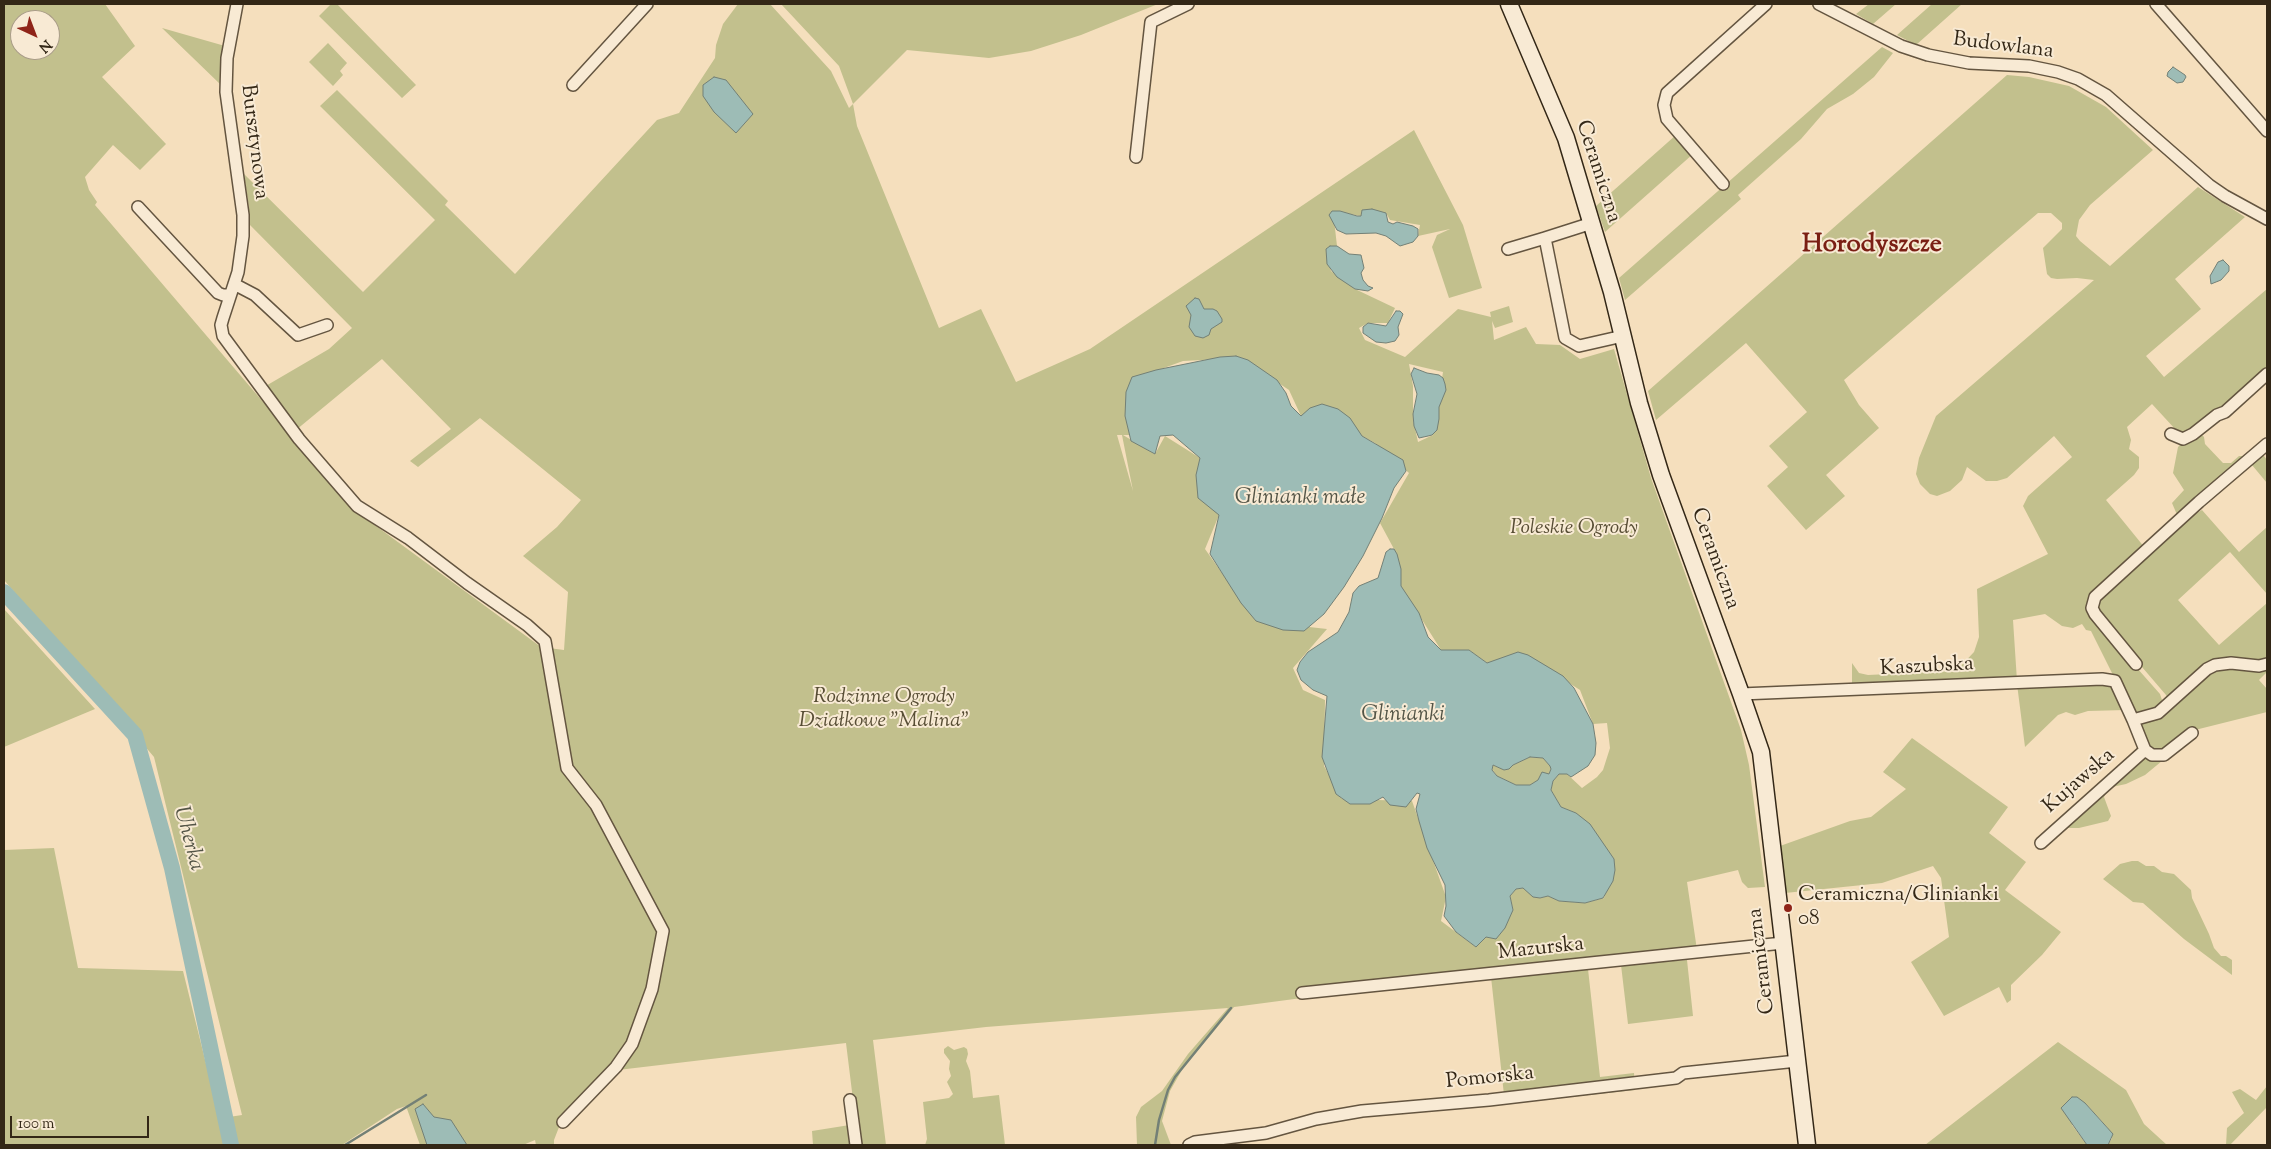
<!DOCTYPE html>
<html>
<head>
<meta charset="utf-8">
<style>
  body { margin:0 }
  #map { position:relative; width:2271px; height:1149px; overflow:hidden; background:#f5dfbd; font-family:"Sorts Mill Goudy",serif }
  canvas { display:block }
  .frame { position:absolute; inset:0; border:5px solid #332716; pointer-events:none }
  .north { position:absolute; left:10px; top:10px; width:50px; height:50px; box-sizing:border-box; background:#f8ead4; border:1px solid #a99c88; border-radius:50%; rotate:137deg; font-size:14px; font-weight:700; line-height:20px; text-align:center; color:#332716 }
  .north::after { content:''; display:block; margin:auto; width:18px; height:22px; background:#8f2418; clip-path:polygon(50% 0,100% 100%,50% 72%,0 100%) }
  .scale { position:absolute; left:10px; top:1116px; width:139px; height:22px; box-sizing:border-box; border:2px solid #332716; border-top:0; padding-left:6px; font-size:15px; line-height:18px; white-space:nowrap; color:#332716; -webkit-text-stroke:4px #f8ead4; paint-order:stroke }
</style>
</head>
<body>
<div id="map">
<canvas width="2271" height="1149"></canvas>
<div class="frame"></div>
<div class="north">N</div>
<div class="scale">100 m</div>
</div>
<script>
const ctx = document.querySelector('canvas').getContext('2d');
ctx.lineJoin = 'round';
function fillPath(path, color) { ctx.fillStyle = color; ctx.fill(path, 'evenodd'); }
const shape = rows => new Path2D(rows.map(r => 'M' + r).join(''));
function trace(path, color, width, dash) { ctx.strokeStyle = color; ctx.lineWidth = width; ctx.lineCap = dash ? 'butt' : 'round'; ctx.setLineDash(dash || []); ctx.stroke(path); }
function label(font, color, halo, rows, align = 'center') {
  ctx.font = font + ' "Sorts Mill Goudy",serif'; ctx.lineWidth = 4; ctx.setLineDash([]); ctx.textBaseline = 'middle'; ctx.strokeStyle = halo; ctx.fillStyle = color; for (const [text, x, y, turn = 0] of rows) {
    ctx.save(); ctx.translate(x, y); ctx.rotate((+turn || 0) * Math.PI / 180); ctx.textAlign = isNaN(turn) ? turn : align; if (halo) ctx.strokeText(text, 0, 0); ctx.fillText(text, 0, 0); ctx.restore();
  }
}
const green = shape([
  [4,4,105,4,135,46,102,77,166,144,140,170,113,145,85,177,89,190,97,202,95,205,357,512,541,647,564,650,568,592,523,556,557,527,581,500,480,418,418,467,410,461,451,429,382,359,296,430,264,387,329,349,352,328,248,223,249,208,244,174,363,292,435,220,320,106,337,90,448,201,445,205,515,274,657,120,679,113,715,58,716,45,723,24,738,4,770,4,831,71,849,108,853,104,839,66,781,4,1158,4,1081,35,1031,51,989,58,907,50,853,104,857,126,939,328,981,309,1016,382,1090,349,1414,130,1463,225,1482,288,1449,298,1432,247,1437,235,1450,229,1418,236,1420,225,1390,220,1386,213,1362,211,1361,216,1333,211,1337,246,1326,249,1331,271,1355,289,1395,308,1388,323,1368,323,1359,328,1365,340,1405,357,1458,309,1491,317,1490,312,1509,306,1513,322,1495,328,1492,321,1494,340,1526,327,1536,344,1560,345,1580,359,1614,349,1651,478,1741,730,1749,765,1765,887,1748,888,1742,882,1738,870,1687,882,1697,950,1459,973,1458,971,1453,978,1234,1007,1183,1068,1170,1091,1162,1121,1171,1145,1137,1145,1136,1117,1141,1107,1162,1091,1188,1054,1228,1008,986,1027,873,1040,886,1145,813,1145,812,1131,856,1124,846,1043,618,1070,561,1122,554,1140,554,1145,536,1145,535,1140,523,1145,420,1145,406,1106,397,1109,342,1145,235,1145,229,1117,242,1115,154,757,4,580],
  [20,20,50,20,50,50,20,50],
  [1241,358,1289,390,1301,416,1362,436,1375,443,1409,473,1380,523,1394,549,1397,580,1441,650,1469,650,1487,663,1538,663,1580,690,1593,724,1607,723,1610,748,1603,770,1597,777,1582,788,1567,774,1559,774,1553,781,1551,790,1561,807,1576,813,1614,859,1604,898,1585,903,1559,901,1548,896,1540,898,1523,888,1516,889,1510,896,1513,910,1476,947,1441,921,1446,897,1412,801,1342,799,1324,766,1325,700,1303,690,1293,668,1327,629,1256,621,1205,549,1219,515,1200,458,1165,436,1155,454,1123,435,1130,435,1131,380,1183,361],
  [1409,364,1443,372,1433,435,1418,442,1413,419,1413,386],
  [1117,435,1122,435,1133,491],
  [331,4,337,4,416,85,402,98,319,16],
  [1869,4,1896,4,1873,24,1856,14],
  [1932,4,1962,4,1916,45,1897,35],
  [162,28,225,46,221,63,221,85],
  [328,43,347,63,340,71,343,75,333,86,309,62],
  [1882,47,1893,53,1874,77,1853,94,1827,109,1801,139,1738,195,1741,199,1625,300,1619,278],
  [2007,75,2029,77,2069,86,2106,107,2153,150,2090,205,2079,220,2076,236,2080,241,2110,266,2198,187,2245,217,2175,279,2201,309,2146,356,2164,377,2267,289,2267,369,2225,407,2186,433,2176,430,2152,404,2127,427,2131,440,2129,449,2139,457,2139,468,2134,475,2106,500,2145,548,2089,607,2129,659,2160,694,2162,700,2158,710,2136,714,2113,675,2091,631,2086,630,2082,624,2073,628,2062,626,2045,614,2013,620,2017,681,1852,689,1852,663,1859,673,1868,675,1949,671,1959,668,1974,652,1979,637,1977,589,2048,554,2023,506,2028,496,2072,457,2054,436,2007,478,1997,481,1986,481,1967,467,1962,480,1950,491,1937,496,1930,494,1920,484,1916,474,1919,458,1936,416,2094,280,2077,278,2057,279,2051,278,2047,274,2043,248,2062,229,2062,223,2051,213,2038,213,1844,380,1859,405,1879,428,1826,475,1845,496,1806,530,1767,486,1788,467,1769,446,1807,412,1746,343,1656,420,1648,391],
  [1676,135,1693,154,1605,232,1596,206],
  [2200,433,2204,437,2205,444,2223,463,2231,463,2239,456,2249,456,2178,517,2172,503,2184,490,2173,473,2178,447,2182,443],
  [2261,452,2267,460,2267,483,2252,465],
  [2202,510,2239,552,2267,527,2267,594,2230,552,2178,600,2219,645,2267,603,2267,662,2220,662,2169,701,2166,695,2100,618,2095,601,2184,521],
  [4,609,95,709,4,747],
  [2267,665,2267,672,2259,680,2267,689,2267,712,2195,730,2170,748,2151,751,2136,723,2208,673,2217,669],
  [2103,683,2114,687,2125,710,2088,711,2075,715,2066,712,2058,715,2025,747,2017,684],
  [1912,738,2008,807,1989,833,2026,862,2005,890,2061,932,2042,955,2011,985,2011,1000,2007,1003,1999,987,1944,1016,1911,962,1949,937,1941,878,1933,866,1882,883,1785,893,1780,846,1850,821,1871,817,1906,789,1883,772],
  [2148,756,2168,756,2145,775,2126,784,2112,787,2107,791,2104,797,2111,816,2108,821,2079,828,2063,828],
  [1530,757,1543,758,1550,766,1551,769,1549,774,1530,785,1516,785,1497,776,1492,769,1493,765,1504,770,1509,769,1513,765],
  [54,848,78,968,183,971,216,1104,224,1145,4,1145,4,850],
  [2132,861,2138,861,2146,866,2154,866,2162,872,2174,874,2191,890,2192,898,2209,934,2214,948,2221,956,2226,956,2232,960,2232,975,2184,939,2143,903,2133,902,2103,879,2120,864],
  [1687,960,1693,1016,1628,1024,1621,965],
  [1588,969,1600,1077,1634,1073,1635,1090,1505,1104,1491,977],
  [2058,1042,2126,1090,2144,1124,2167,1145,2108,1145,2112,1138,2107,1127,2085,1103,2072,1125,2087,1145,1925,1145],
  [948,1046,954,1050,964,1047,967,1049,968,1054,966,1061,970,1071,973,1098,999,1095,1005,1145,925,1145,927,1139,923,1102,949,1098,953,1094,947,1082,951,1076,949,1069,950,1061,944,1053,944,1049],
  [2267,1086,2267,1107,2230,1145,2226,1145,2227,1128,2244,1113,2232,1092,2240,1089,2256,1100]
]);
const water = shape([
  [2173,67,2185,75,2186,77,2183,82,2177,83,2167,76,2168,72,2173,67],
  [714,77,726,80,753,114,736,133,714,112,703,96,703,85,714,77],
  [1372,209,1386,213,1388,222,1393,224,1397,222,1413,226,1418,229,1418,236,1413,242,1400,246,1386,236,1376,233,1346,234,1337,230,1329,215,1332,211,1340,211,1357,216,1361,216,1362,210,1372,209],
  [1330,246,1337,246,1349,254,1361,255,1364,268,1361,273,1363,280,1368,286,1373,288,1368,291,1355,289,1337,277,1327,264,1326,249,1330,246],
  [2223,260,2229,266,2229,271,2221,280,2211,284,2210,276,2218,262,2223,260],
  [1195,298,1199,299,1204,309,1213,309,1217,311,1222,319,1222,322,1211,329,1209,335,1203,338,1195,336,1189,327,1191,315,1186,306,1195,298],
  [1396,311,1400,311,1403,314,1398,327,1399,335,1395,341,1386,343,1376,342,1363,333,1363,327,1368,323,1386,326,1396,311],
  [1236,356,1248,360,1277,380,1286,393,1291,406,1301,416,1310,408,1322,404,1338,409,1350,418,1362,436,1403,460,1406,471,1394,488,1382,518,1363,556,1344,587,1324,614,1304,631,1283,630,1256,621,1241,603,1210,554,1219,515,1198,498,1196,475,1200,458,1173,435,1160,436,1155,454,1131,441,1125,416,1126,392,1132,377,1156,370,1220,357,1236,356],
  [1414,368,1427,373,1439,375,1443,378,1445,384,1446,390,1439,407,1439,419,1437,430,1432,435,1428,436,1419,438,1414,426,1413,414,1417,394,1411,374,1414,368],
  [1390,549,1394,549,1397,554,1401,569,1401,586,1419,613,1428,637,1441,650,1469,650,1487,663,1518,652,1528,655,1563,676,1574,688,1593,724,1596,743,1595,755,1588,766,1571,777,1567,774,1559,774,1553,781,1551,790,1561,807,1576,813,1590,824,1614,859,1615,870,1613,881,1603,898,1585,903,1559,901,1548,896,1540,898,1533,897,1523,888,1516,889,1510,896,1513,910,1505,928,1496,939,1486,937,1476,947,1456,932,1444,916,1446,906,1445,885,1427,848,1419,821,1416,809,1420,794,1417,793,1406,807,1390,805,1383,797,1370,804,1350,804,1336,794,1322,757,1327,696,1313,690,1301,680,1297,670,1300,662,1308,652,1338,632,1349,612,1353,593,1359,586,1378,578,1386,552,1390,549],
  [1530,757,1543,758,1550,766,1551,769,1549,774,1542,772,1538,780,1530,785,1516,785,1497,776,1492,770,1493,765,1504,770,1509,769,1513,765,1530,757],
  [2072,1097,2077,1097,2085,1103,2113,1134,2108,1145,2087,1145,2061,1108,2072,1097],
  [423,1104,434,1117,451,1120,467,1145,427,1145,415,1109,423,1104]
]);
const stream = shape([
  [345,1145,426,1095],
  [1155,1145,1159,1120,1168,1090,1175,1077,1231,1008]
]);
const river = shape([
  [4,592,135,735,172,868,231,1145]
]);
const street = shape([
  [237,4,227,58,226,92,243,215,243,236,238,272,223,318,221,325,223,336,299,439,357,506,408,538,467,583,527,625,545,641,567,768,596,805,663,931,652,989,632,1044,616,1067,563,1122],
  [1819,4,1901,46,1928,55,1969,63,2029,66,2058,72,2078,79,2106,95,2209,185,2225,196,2267,219],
  [2156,4,2267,131],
  [573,85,647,4],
  [1136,157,1151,22,1188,4],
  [1723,184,1667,119,1664,105,1667,93,1766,4],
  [138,207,218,293,223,295,230,295],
  [1592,223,1545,238,1565,338,1579,346,1623,336],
  [1508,249,1545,238],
  [234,284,255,295,298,335,327,325],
  [2171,434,2183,439,2193,434,2217,415,2225,412,2267,374],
  [2136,664,2095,614,2092,608,2095,597,2199,502,2267,444],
  [1741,694,2102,679,2115,681,2133,720,2158,713,2207,669,2215,665,2231,663,2259,666,2267,664],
  [2133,720,2145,750,2152,755,2164,755,2192,733],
  [2041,843,2145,750],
  [1302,993,1783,943],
  [850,1100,856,1145],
  [1189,1145,1195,1142,1266,1133,1316,1119,1362,1111,1489,1100,1676,1078,1683,1073,1797,1061]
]);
const secondary = shape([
  [1509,4,1566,138,1612,292,1639,403,1661,475,1741,694,1761,752,1807,1145]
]);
const markers = [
  [1788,908,5,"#8f2418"]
];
const streetNames = [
  ["Budowlana",2003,47,7],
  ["Bursztynowa",253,142,83],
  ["Ceramiczna",1597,172,72],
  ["Ceramiczna",1714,559,70],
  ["Kaszubska",1927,668,-3],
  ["Kujawska",2080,782,-41],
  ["Mazurska",1541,950,-6],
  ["Ceramiczna",1763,961,-97],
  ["Pomorska",1490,1079,-6]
];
const parkNames = [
  ["Poleskie Ogrody",1574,529],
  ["Rodzinne Ogrody",884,698],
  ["Działkowe \"Malina\"",884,722]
];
const poiNames = [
  ["Ceramiczna/Glinianki",1798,896],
  ["08",1798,920]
];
const waterNames = [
  ["Glinianki małe",1300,499],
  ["Glinianki",1403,716],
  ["Uherka",187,839,75]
];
const districtNames = [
  ["Horodyszcze",1872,247]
];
fillPath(green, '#c2c08d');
fillPath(water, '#9dbcb6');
trace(water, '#738076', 1);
trace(stream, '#738076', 2.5);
trace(river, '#9dbcb6', 16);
trace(street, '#645540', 14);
trace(secondary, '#332716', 19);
trace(street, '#f8ead4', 11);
trace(secondary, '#f8ead4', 16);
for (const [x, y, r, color] of markers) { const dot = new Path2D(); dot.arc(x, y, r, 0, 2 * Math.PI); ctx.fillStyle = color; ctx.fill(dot); trace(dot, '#f8ead4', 2); }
label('21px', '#332716', '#f8ead4', streetNames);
label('italic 21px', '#574d34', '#f8ead4', parkNames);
label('21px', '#332716', '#f8ead4', poiNames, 'left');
label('italic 22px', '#535446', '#f8ead4', waterNames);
label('bold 26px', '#7a1f14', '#f8ead4', districtNames);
</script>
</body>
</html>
